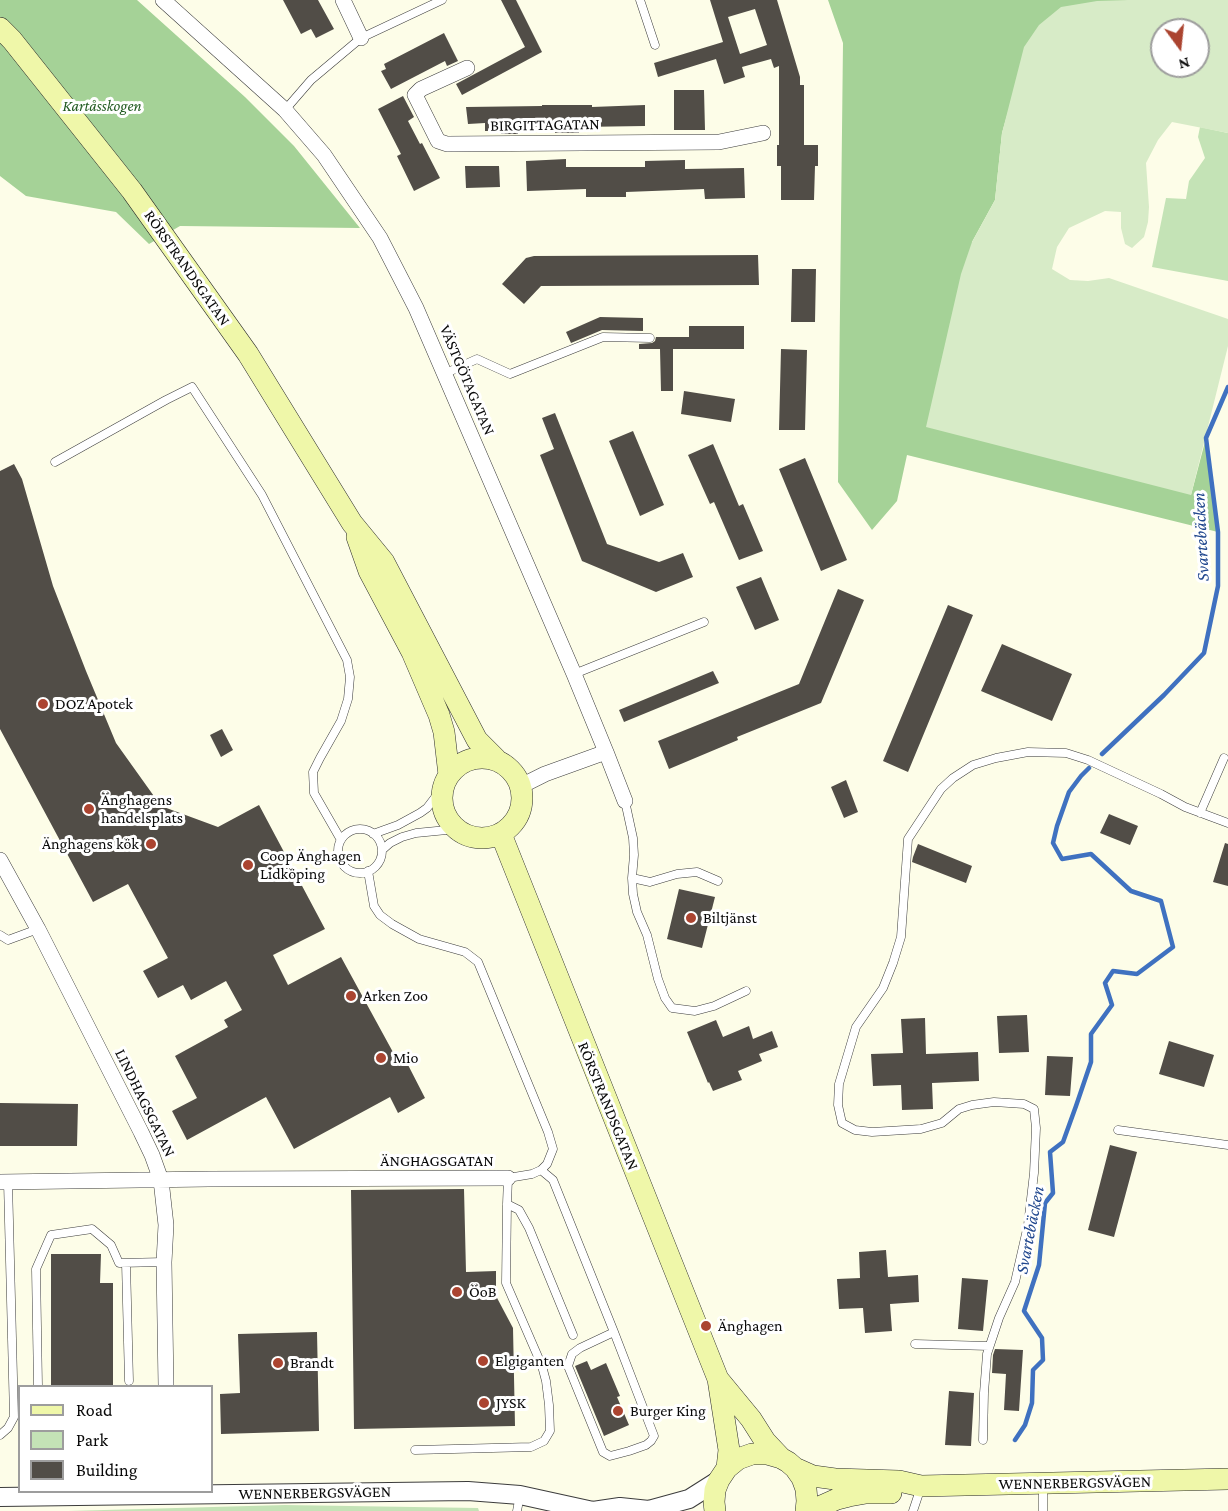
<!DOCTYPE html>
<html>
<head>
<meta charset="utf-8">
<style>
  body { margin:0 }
  #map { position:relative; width:1228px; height:1511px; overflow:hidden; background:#fdfde8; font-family:"Crimson Pro",serif }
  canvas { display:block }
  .legend { position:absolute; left:18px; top:1385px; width:195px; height:108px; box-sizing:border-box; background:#fff; border:2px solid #9d9d9d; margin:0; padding:8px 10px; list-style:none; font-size:18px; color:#090909 }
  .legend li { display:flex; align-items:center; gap:12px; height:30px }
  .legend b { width:30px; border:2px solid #9d9d9d }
  .north { position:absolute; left:1150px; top:18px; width:60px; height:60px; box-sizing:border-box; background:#fff; border:2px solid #9d9d9d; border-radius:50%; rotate:165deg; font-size:16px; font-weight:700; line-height:24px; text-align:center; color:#090909 }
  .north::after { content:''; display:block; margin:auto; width:21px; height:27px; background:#ab4430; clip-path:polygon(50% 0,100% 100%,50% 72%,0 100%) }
</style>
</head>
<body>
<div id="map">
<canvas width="1228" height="1511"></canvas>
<ul class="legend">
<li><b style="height:8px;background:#eff7a9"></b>Road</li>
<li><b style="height:16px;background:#c4e3b6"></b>Park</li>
<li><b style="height:16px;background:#514d47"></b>Building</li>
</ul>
<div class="north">N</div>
</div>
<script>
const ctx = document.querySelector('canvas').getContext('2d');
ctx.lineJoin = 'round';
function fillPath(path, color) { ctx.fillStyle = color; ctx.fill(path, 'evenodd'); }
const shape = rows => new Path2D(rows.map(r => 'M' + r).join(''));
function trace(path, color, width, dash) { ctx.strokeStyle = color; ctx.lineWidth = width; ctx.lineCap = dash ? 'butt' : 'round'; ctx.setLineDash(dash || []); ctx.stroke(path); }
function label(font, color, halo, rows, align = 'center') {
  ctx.font = font + ' "Crimson Pro",serif'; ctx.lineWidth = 6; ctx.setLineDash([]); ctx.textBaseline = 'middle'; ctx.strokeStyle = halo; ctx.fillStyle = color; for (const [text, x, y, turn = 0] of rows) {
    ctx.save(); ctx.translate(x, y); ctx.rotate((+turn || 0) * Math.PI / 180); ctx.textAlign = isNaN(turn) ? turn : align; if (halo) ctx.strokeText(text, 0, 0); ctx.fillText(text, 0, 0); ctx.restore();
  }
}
const green = shape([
  [1200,127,1228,133,1228,281,1152,267,1166,198,1186,199,1189,181,1205,158,1198,137],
  [285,1505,478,1508,479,1511,68,1511]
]);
const forest = shape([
  [0,0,137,0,245,97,294,146,360,228,180,226,149,244,116,212,26,196,0,176],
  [828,0,1129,0,1125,1,1012,98,1002,133,995,200,972,242,1191,495,1206,438,1218,532,907,455,897,501,872,530,838,482,843,43]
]);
const pitch = shape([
  [1129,0,1228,0,1228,133,1172,122,1158,140,1146,163,1149,207,1148,222,1144,237,1132,248,1125,244,1121,228,1121,212,1105,211,1069,228,1057,247,1052,269,1070,280,1088,281,1109,278,1228,319,1228,346,1191,495,926,427,961,274,972,242,995,200,1002,133,1024,47,1039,25,1061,7,1097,1],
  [1162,30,1198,30,1198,66,1162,66]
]);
const stream = shape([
  [1102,754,1164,695,1204,653,1218,586,1218,532,1206,438,1228,387],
  [1015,1440,1025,1425,1032,1403,1033,1370,1043,1360,1042,1338,1024,1311,1039,1265,1045,1203,1053,1193,1050,1152,1063,1142,1076,1106,1091,1062,1091,1034,1112,1005,1105,983,1113,971,1137,974,1173,947,1161,901,1131,891,1091,854,1062,859,1053,843,1057,826,1069,792,1081,776,1089,768]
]);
const building = shape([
  [283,0,318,0,334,29,316,38,311,29,301,34],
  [501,0,516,0,542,52,462,95,456,84,525,47],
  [710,0,777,0,800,77,800,85,804,85,804,145,818,145,818,166,815,166,814,200,781,200,781,166,777,166,777,145,779,145,779,66,774,68,771,59,742,67,745,77,724,84,716,59,658,77,654,63,723,42],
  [755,9,767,45,740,54,728,17],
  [444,33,458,61,447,66,445,61,391,89,381,71,386,69,384,64],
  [674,90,704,90,705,130,674,130],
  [403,96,414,117,408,121,420,144,422,143,440,178,414,191,397,156,401,154,378,109],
  [542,105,592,105,592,107,645,105,645,126,579,127,579,133,555,133,555,127,528,127,528,131,518,131,518,134,501,134,501,131,485,131,485,123,468,124,466,107,542,106],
  [566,159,566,167,645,167,645,161,685,160,685,169,744,168,745,198,705,199,704,189,626,192,626,197,586,197,586,189,527,191,526,161],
  [465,166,499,166,500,187,466,188],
  [758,255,759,285,541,286,524,304,502,284,526,258,534,256],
  [792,269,816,269,815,322,791,322],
  [600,317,643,318,643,331,602,330,571,343,566,332],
  [689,326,744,326,744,349,673,349,673,391,661,391,660,349,639,349,639,344,652,343,655,341,656,337,689,337],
  [781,349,807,350,805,430,779,430],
  [684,391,735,399,731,422,681,414],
  [555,413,607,544,659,562,683,553,693,577,656,592,582,561,540,455,554,449,542,418],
  [633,431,664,505,640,516,609,441],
  [713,444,739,506,743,504,763,551,739,560,714,502,710,504,688,455],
  [805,458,847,560,821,571,779,469],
  [14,464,22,479,53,586,86,671,116,743,161,806,218,827,259,805,325,929,273,955,288,985,341,957,400,1065,406,1061,425,1098,398,1113,390,1097,294,1149,266,1097,187,1140,172,1111,197,1098,175,1056,228,1027,224,1020,242,1010,226,981,191,1000,183,985,158,998,143,971,168,958,128,884,93,902,0,729,0,471],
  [761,577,779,620,755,630,736,587],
  [838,589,864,600,821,703,737,737,738,740,669,769,658,741,799,684],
  [948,605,973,615,908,772,883,761],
  [1002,644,1072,674,1052,721,981,691],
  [713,671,719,683,624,722,619,710],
  [222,729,233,750,221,757,210,735],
  [846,780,858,812,844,818,831,787],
  [1109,814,1138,826,1130,845,1100,833],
  [1225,843,1228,844,1228,886,1213,882],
  [918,844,972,866,966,883,912,862,913,857],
  [679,889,715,897,702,948,667,939],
  [1027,1015,1029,1052,999,1053,997,1016],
  [925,1018,926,1054,978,1052,979,1081,932,1083,933,1109,902,1110,901,1085,873,1086,871,1054,903,1053,901,1019],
  [716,1020,723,1037,749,1026,753,1039,772,1031,778,1047,759,1054,762,1061,738,1071,742,1080,713,1091,709,1082,708,1083,687,1032],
  [1169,1041,1214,1055,1204,1087,1159,1074],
  [1047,1056,1073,1057,1070,1096,1045,1095],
  [0,1103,78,1104,77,1146,0,1146],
  [1110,1145,1137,1152,1114,1237,1088,1230],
  [464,1189,466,1272,496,1271,496,1296,513,1328,515,1426,354,1429,351,1190],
  [886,1250,888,1277,918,1275,919,1302,890,1304,892,1331,865,1333,863,1308,839,1309,837,1279,860,1278,859,1252],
  [51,1254,101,1254,100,1283,113,1283,113,1386,51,1386],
  [962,1278,988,1280,983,1331,958,1329],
  [317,1332,319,1431,221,1434,220,1394,240,1393,238,1334],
  [995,1349,1023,1350,1019,1411,1004,1410,1006,1374,992,1373,993,1355],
  [587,1361,591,1370,606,1363,620,1396,617,1397,629,1425,604,1436,575,1366],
  [949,1391,974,1393,971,1446,945,1445]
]);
const service = shape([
  [640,0,655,45],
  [285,110,311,80,361,38,442,0],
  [444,374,477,359,510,374,603,337,650,338],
  [55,462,166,400,192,387,262,495,347,660,350,677,348,699,341,721,320,758,313,772,314,793,341,840],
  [574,674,704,622],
  [625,801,633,838,634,855,632,878,633,894,637,912,647,935,658,979,665,998,672,1008,695,1011,714,1006,746,991],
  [1200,813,1224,758],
  '338 851a22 22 0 1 1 44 0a22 22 0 1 1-44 0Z',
  [373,834,398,825,420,813,427,808,443,787],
  [382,850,390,843,402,837,416,833,457,829],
  [368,871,374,906,380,915,392,924,419,939,465,952,478,962,548,1132,553,1149,547,1164,541,1170,532,1174,508,1178,507,1204,506,1283,542,1366,546,1381,549,1405,550,1431,544,1441,531,1447,415,1450],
  [632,878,650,882,677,874,697,872,718,881],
  [0,935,8,940,38,929],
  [1118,1130,1228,1145],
  [541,1170,553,1180,614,1332,654,1436,651,1441,646,1445,629,1451,610,1456,603,1452,568,1366,572,1354,580,1348,614,1332],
  [507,1204,519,1210,529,1228,573,1335],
  [126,1263,129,1381],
  [915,1344,989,1346],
  [38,1386,36,1269,51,1235,92,1229,111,1245,119,1263,164,1262],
  [0,1435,8,1428,14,1417,8,1182],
  [983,1440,984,1393,987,1354,999,1318,1015,1282,1028,1225,1034,1173,1036,1128,1034,1109,1024,1104,994,1102,972,1105,959,1109,942,1123,921,1129,872,1132,855,1130,842,1123,838,1105,839,1084,856,1027,883,988,893,963,901,937,908,839,941,789,953,778,973,765,996,758,1028,752,1066,753,1088,760,1161,794,1185,807,1228,823],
  [1043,1485,1043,1511],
  [517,1511,520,1495],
  [913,1511,921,1487]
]);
const minor = shape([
  [163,0,285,110,324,155,380,238,416,308,574,674,606,752,545,774,521,786],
  [343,0,361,38],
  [467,68,421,89,415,95,438,141,447,144,719,142,763,133],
  [606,752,625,801],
  [0,860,38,929,141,1132,152,1155,161,1180,166,1225,164,1262,166,1386],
  [0,1182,209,1179,508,1178]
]);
const tertiary = shape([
  [0,1497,468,1491,520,1495,593,1511,620,1507,649,1510,689,1499,719,1480]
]);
const secondary = shape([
  [0,28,12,40,132,191,248,354,352,523,384,562,477,740,496,759],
  [357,537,369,571,412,652,439,715,444,732,449,775],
  '442 798a40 40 0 1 1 80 0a40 40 0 1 1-80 0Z',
  [501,834,718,1379,729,1450,727,1468],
  [718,1379,751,1419,765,1441,781,1458],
  [795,1468,813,1476,835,1479,899,1481,921,1486,1228,1479],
  [715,1511,714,1502,715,1490,719,1480,727,1468,738,1459,752,1454,767,1454,781,1458,788,1462,795,1468,802,1478,806,1489,807,1501,806,1511],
  [810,1511,837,1499,849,1496,866,1493,891,1493]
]);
const markers = [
  [43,704,6,"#ab4430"],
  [89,809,6,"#ab4430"],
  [151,844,6,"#ab4430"],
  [248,865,6,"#ab4430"],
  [691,918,6,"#ab4430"],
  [351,996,6,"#ab4430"],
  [381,1058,6,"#ab4430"],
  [457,1292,6,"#ab4430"],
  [706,1326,6,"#ab4430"],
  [483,1361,6,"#ab4430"],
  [278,1363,6,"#ab4430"],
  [484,1403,6,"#ab4430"],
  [618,1411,6,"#ab4430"]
];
const parkNames = [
  ["Kartåsskogen",102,106]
];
const streetNames = [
  ["BIRGITTAGATAN",545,125,-1],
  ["RÖRSTRANDSGATAN",187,268,55],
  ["VÄSTGÖTAGATAN",467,380,67],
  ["LINDHAGSGATAN",145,1103,64],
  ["RÖRSTRANDSGATAN",608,1106,68],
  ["ÄNGHAGSGATAN",437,1161],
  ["WENNERBERGSVÄGEN",1075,1483,-1],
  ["WENNERBERGSVÄGEN",315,1493,-1]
];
const poiNames = [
  ["DOZ Apotek",55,704],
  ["Änghagens",101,800],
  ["handelsplats",101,818],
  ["Änghagens kök",139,844,"right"],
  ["Coop Änghagen",260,856],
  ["Lidköping",260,874],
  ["Biltjänst",703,918],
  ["Arken Zoo",363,996],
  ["Mio",393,1058],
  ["ÖoB",469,1292],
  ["Änghagen",718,1326],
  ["Elgiganten",495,1361],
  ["Brandt",290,1363],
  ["JYSK",496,1403],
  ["Burger King",630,1411]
];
const waterNames = [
  ["Svartebäcken",1201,537,-93],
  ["Svartebäcken",1030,1230,-79]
];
fillPath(green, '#c4e3b6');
fillPath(forest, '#a5d297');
fillPath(pitch, '#d7ebc7');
trace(stream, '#3f71c0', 4.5);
fillPath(building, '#514d47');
trace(service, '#3c3c3c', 9);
trace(minor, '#3c3c3c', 16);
trace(tertiary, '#3c3c3c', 20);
trace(secondary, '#2b2b2b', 22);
trace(service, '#fff', 8);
trace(minor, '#fff', 15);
trace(tertiary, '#fff', 18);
trace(secondary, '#eff7a9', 21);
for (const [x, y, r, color] of markers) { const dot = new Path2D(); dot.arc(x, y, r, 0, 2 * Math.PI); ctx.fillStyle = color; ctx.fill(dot); trace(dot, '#fff', 2); }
label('italic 16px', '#215a21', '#fff', parkNames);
label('16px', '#090909', '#fff', streetNames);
label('16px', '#090909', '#fff', poiNames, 'left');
label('italic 18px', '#20478e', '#fff', waterNames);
</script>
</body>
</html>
